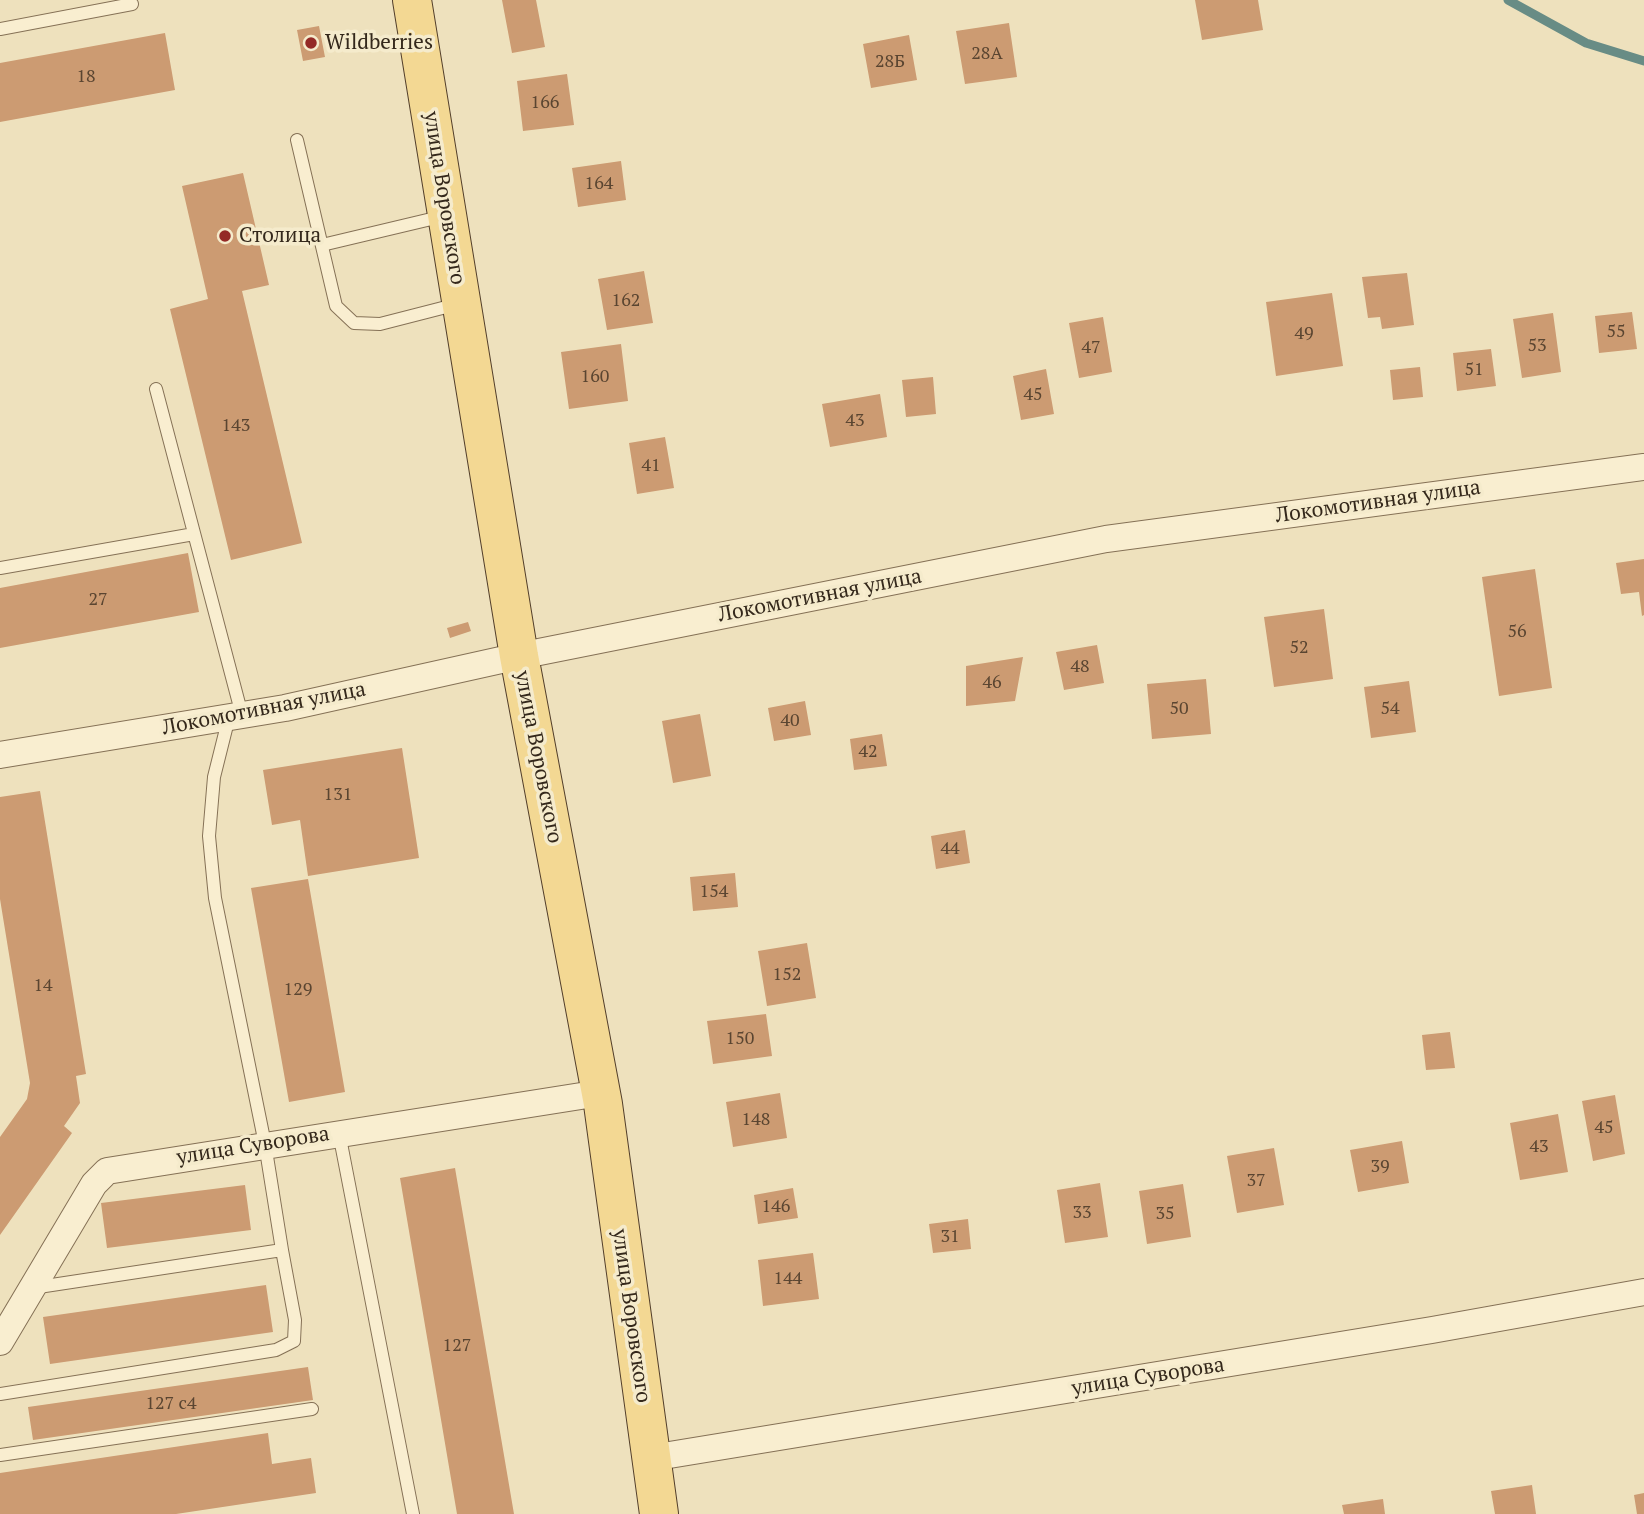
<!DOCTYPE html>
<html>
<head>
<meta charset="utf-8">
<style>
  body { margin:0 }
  canvas { display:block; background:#eee1bd }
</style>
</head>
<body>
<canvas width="1644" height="1514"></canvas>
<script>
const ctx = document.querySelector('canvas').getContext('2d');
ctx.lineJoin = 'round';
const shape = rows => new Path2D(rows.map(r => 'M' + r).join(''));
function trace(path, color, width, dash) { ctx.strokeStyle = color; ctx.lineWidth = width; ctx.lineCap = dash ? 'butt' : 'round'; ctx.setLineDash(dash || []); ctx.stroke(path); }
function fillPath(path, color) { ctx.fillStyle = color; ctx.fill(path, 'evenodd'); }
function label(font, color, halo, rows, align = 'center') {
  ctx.font = font + ' "PT Serif",serif'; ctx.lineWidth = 7; ctx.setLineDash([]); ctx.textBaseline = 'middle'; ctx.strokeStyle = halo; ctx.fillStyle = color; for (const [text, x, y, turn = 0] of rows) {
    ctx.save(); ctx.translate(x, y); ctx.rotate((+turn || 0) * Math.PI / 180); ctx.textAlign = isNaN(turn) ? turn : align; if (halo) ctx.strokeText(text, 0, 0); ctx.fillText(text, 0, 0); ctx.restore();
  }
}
const stream = shape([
  [1508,0,1586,43,1644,61]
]);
const building = shape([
  [502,0,536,0,545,47,512,53],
  [1195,0,1258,0,1263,30,1202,40],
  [1009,23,1017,77,965,84,956,31],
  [319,26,325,57,303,61,297,30],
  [165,33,175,90,0,122,0,63],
  [909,35,917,80,871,88,863,44],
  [567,74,574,125,523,131,517,81],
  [621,161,626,200,578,207,572,168],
  [243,173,269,285,242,291,302,543,231,560,170,309,208,299,182,186],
  [644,271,653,323,607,330,598,279],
  [1407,273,1414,325,1382,329,1380,317,1368,318,1362,277],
  [1332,293,1343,366,1276,376,1266,302],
  [1632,312,1637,349,1599,353,1595,316],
  [1553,313,1561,372,1522,378,1513,319],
  [1103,317,1112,372,1079,378,1069,323],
  [621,344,628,401,569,409,561,352],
  [1491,349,1496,386,1457,391,1453,353],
  [1420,367,1423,397,1393,400,1390,370],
  [1046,369,1054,414,1021,420,1013,376],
  [933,377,936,414,906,417,902,380],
  [880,394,887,437,830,447,822,404],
  [665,437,674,488,637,494,629,443],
  [188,553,199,612,0,648,0,588],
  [1644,559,1644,615,1642,616,1639,592,1621,594,1616,563],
  [1535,569,1552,688,1499,696,1482,577],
  [1324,609,1333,679,1274,687,1264,617],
  [468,622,471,631,450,638,447,628],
  [1097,645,1104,683,1064,690,1056,652],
  [1023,657,1015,701,966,706,966,666],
  [1206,679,1211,734,1152,739,1147,684],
  [1409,681,1416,732,1371,738,1364,687],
  [805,701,811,735,774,741,768,708],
  [700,714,711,776,673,783,662,721],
  [882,734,887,766,854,770,850,739],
  [402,748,419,858,308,876,300,820,272,825,263,770],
  [40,791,86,1074,76,1076,80,1103,64,1126,72,1133,0,1235,0,1137,27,1099,30,1083,0,899,0,797],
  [965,830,970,863,936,869,931,836],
  [735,873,738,907,693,911,690,877],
  [308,879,345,1092,289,1102,251,888],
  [807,943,816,998,767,1006,758,951],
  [766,1014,772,1056,713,1064,707,1021],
  [1450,1032,1455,1068,1426,1070,1422,1035],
  [780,1093,787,1138,733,1147,726,1102],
  [1615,1095,1625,1154,1593,1161,1582,1101],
  [1558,1114,1568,1172,1520,1180,1510,1123],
  [1402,1141,1409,1183,1358,1192,1350,1150],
  [1274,1148,1284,1205,1237,1213,1227,1156],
  [455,1168,514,1514,457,1514,400,1178],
  [1100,1183,1108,1237,1065,1243,1057,1190],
  [1183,1184,1191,1237,1147,1244,1139,1191],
  [245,1185,251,1230,107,1248,101,1203],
  [793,1188,798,1218,758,1224,754,1195],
  [968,1219,971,1249,933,1253,929,1224],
  [813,1253,819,1299,763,1306,758,1260],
  [266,1285,273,1332,50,1364,43,1317],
  [308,1367,313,1400,33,1440,28,1407],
  [268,1433,272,1464,311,1458,316,1493,176,1514,0,1514,0,1473],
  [1532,1485,1536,1514,1495,1514,1491,1491],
  [1644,1493,1644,1514,1637,1514,1634,1495],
  [1383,1499,1385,1514,1344,1514,1342,1505]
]);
const service = shape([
  [0,29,132,4],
  [297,140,336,306,354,323,380,324,458,304],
  [322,245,444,216],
  [156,389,242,715],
  [0,568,194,534],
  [339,1133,413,1514],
  [32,1288,282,1250,265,1144,215,898,209,836,214,777,229,717],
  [0,1394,276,1350,294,1341,295,1320,282,1250],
  [0,1455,312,1409]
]);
const minor = shape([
  [0,755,285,708,519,656,1106,539,1644,467],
  [0,1342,94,1184,107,1171,600,1093],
  [651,1458,1432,1330,1644,1292]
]);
const primary = shape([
  [412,0,519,656,603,1104,659,1514]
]);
const markers = [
  [311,43,7,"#942926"],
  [225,236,7,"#942926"]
];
const numberNames = [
  ["28А",987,54],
  ["28Б",890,62],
  ["18",86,77],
  ["166",545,103],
  ["164",599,184],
  ["162",626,301],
  ["55",1616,332],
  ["49",1304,334],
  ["53",1537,346],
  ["47",1091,348],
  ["51",1474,370],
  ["160",595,377],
  ["45",1033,395],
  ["43",855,421],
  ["143",236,426],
  ["41",651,466],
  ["27",98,600],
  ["56",1517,632],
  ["52",1299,648],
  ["48",1080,667],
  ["46",992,683],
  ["50",1179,709],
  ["54",1390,709],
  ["40",790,721],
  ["42",868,752],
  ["131",338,795],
  ["44",950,849],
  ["154",714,892],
  ["152",787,975],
  ["14",43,986],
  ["129",298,990],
  ["150",740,1039],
  ["148",756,1120],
  ["45",1604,1128],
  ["43",1539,1147],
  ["39",1380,1167],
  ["37",1256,1181],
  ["146",776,1207],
  ["33",1082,1213],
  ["35",1165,1214],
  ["31",950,1237],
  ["144",788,1279],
  ["127",457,1346],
  ["127 с4",171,1404]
];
const poiNames = [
  ["Wildberries",325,43],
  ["Столица",239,236]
];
const streetNames = [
  ["улица Воровского",444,198,81],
  ["Локомотивная улица",1378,502,-8],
  ["Локомотивная улица",820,596,-11],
  ["Локомотивная улица",264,709,-11],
  ["улица Воровского",538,757,79],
  ["улица Суворова",253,1146,-9],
  ["улица Воровского",631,1316,82],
  ["улица Суворова",1148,1377,-9]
];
trace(stream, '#688c85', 9);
fillPath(building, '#cc9b72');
trace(service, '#857156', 14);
trace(minor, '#857156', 28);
trace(primary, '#533f2b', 40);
trace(service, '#f9eed0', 12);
trace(minor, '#f9eed0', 26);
trace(primary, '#f3d893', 38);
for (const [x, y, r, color] of markers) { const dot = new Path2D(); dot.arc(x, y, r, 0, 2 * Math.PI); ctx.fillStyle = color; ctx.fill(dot); trace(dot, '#f5ebcc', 2.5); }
label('18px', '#5a4531', null, numberNames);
label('21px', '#34281b', '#f5ebcc', poiNames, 'left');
label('21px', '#34281b', '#f5ebcc', streetNames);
</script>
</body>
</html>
